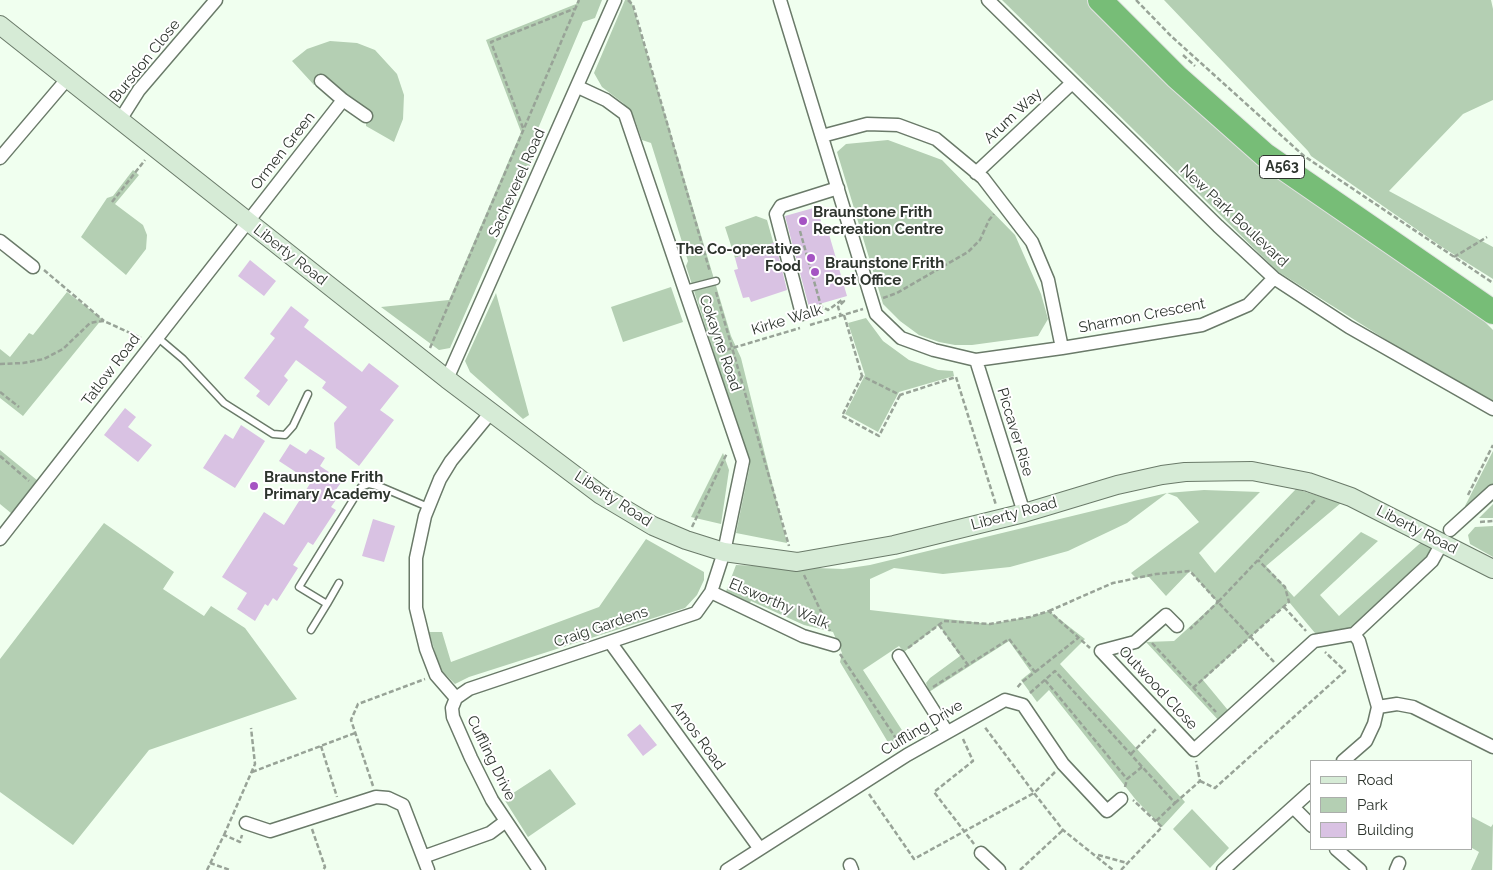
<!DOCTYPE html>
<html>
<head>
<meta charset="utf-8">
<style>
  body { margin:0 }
  #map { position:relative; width:1493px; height:870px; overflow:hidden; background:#f0ffef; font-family:Raleway,sans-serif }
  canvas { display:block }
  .legend { position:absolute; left:1310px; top:760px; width:162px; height:90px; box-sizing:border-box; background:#fff; border:1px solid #abaeab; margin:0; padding:6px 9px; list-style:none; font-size:15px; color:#2d342d }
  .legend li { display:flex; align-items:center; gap:10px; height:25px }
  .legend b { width:25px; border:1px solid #abaeab }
</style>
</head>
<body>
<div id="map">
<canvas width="1493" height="870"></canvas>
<ul class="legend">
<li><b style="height:6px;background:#d6ebd6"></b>Road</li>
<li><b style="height:14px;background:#b4cfb3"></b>Park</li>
<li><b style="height:14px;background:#d9c2e3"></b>Building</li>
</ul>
</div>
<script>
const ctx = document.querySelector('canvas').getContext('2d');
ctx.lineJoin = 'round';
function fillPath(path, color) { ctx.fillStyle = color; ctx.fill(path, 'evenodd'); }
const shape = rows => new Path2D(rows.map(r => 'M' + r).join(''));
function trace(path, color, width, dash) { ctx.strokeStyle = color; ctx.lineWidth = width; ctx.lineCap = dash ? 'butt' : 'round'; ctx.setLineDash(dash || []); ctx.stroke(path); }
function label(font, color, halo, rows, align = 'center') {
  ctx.font = font + ' Raleway,sans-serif'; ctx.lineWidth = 4; ctx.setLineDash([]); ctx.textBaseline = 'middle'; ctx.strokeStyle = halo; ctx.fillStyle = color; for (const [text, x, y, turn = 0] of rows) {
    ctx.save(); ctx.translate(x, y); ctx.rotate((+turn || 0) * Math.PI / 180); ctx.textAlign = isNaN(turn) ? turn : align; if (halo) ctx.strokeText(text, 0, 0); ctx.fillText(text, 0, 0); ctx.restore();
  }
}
const green = shape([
  [578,0,602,0,595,18,583,22,537,131,540,142,450,348,439,350,381,307,449,300,521,132,486,40,576,4],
  [625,0,631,0,731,336,741,358,787,543,736,533,750,465,686,266,688,261,651,143,642,140,635,120,623,103,602,87,594,73],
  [1002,0,1090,0,1188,97,1312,202,1474,311,1493,330,1493,403,1415,358,1277,271],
  [1164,0,1491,0,1493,9,1493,100,1463,114,1389,191,1493,247,1493,279,1442,247,1311,156,1308,151],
  [330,41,357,43,375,50,397,74,404,95,403,119,394,142,366,126,366,116,321,81,314,85,292,61,307,49],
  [888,140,942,160,1015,235,1041,294,1048,319,1038,336,972,345,955,345,939,342,919,335,900,321,883,304,837,152,846,144],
  [133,170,139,175,115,204,143,225,147,235,146,249,126,275,81,237,107,198,113,196],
  [756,216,767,220,774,245,767,245,752,249,752,252,735,258,725,227],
  [671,287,683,322,623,342,611,307],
  [67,292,102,319,23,416,0,398,0,349,10,357,29,333,33,335],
  [496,293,529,415,523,419,470,372,465,361],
  [866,318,883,341,909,360,938,370,953,371,954,376,899,392,878,432,845,414,865,375,848,323],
  [0,450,43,485,17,518,0,504],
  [1493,451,1493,484,1469,509,1465,506],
  [723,453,729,470,721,524,691,517],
  [1296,489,1341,503,1266,566,1294,597,1361,532,1378,541,1320,595,1339,616,1426,538,1442,543,1354,634,1320,639,1289,602,1203,680,1232,715,1221,723,1146,642,1174,641,1217,602,1190,571,1166,596,1149,577,1136,578,1131,573,1199,522,1177,497,1167,493,1127,523,1068,551,1010,567,943,574,894,568,870,579,870,610,990,624,1030,617,1049,611,1085,639,1060,664,1185,802,1162,827,1136,800,1049,690,1037,702,1021,680,1031,672,1009,641,929,692,926,683,930,678,960,656,939,625,904,652,899,646,863,670,909,741,892,749,840,662,842,653,833,632,804,625,751,601,747,606,725,594,736,565,843,569,870,565,1167,493,1204,490,1260,492,1199,553,1215,573],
  [1493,504,1493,518,1479,518],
  [104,523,174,572,163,589,204,616,211,606,245,628,297,699,149,750,73,845,0,792,0,659],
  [1493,526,1493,557,1470,544,1468,535,1475,527],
  [646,539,704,572,704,580,697,595,685,608,469,677,455,684,440,669,429,632,442,632,451,662,599,607],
  [550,769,576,804,528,837,504,799],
  [1192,809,1229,848,1210,868,1173,829],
  [1472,817,1491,827,1493,824,1492,870,1471,870,1479,852,1472,848]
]);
const building = shape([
  [817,207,822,225,826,224,847,296,809,307,785,216],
  [775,242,787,290,751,302,749,297,743,298,734,270,738,269,735,258],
  [250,260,276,281,264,296,238,276],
  [291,306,309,320,304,327,362,372,369,363,399,386,380,410,394,420,359,466,336,448,334,423,347,407,322,388,326,382,296,360,284,376,288,380,269,406,256,396,260,391,244,378,275,338,270,334],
  [125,408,136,417,128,427,152,445,138,462,104,435],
  [241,425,265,441,235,488,203,468,225,434,233,439],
  [290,444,306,454,310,449,325,458,320,466,342,481,333,494,338,497,331,507,336,510,313,545,308,542,293,565,298,568,277,601,273,598,268,606,265,604,255,621,237,609,247,593,222,577,264,512,284,525,311,482,279,461],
  [373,519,395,526,384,562,362,556],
  [640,724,657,745,643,756,627,735]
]);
const path = shape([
  [628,0,633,5,710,272],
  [1136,0,1171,36,1304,156,1493,283],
  [1183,55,1195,66],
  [523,128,491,42,576,8],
  [112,202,145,160],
  [800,231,821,306,828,310,842,300,844,301,838,307,841,316],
  [1454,257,1487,237],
  [44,270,104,321],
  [716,292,789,546],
  [883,298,897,293,968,252,980,240,989,220,994,214],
  [844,315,862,376,900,395,956,377,996,505],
  [810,325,863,309],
  [430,348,579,0],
  [719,352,800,328],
  [0,364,23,363,44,359,63,349,90,323,95,322,104,321,141,338],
  [862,376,842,416,879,436,900,395],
  [0,392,19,407],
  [0,456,29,481],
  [1468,495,1493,445],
  [1480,522,1493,521],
  [692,527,727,453],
  [804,575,830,631],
  [1284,607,1306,631],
  [1049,611,1113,583,1156,574,1190,571,1218,602,1190,629],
  [939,625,968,665],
  [1152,643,1216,712],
  [908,648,944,621,990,624,1030,617,1049,611,1090,648],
  [840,654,901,746],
  [1274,662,1218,602,1316,499],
  [1035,672,1078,638],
  [1045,680,1127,779],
  [933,687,1009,639,1035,672,1022,682,1016,689],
  [1193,688,1289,602,1285,587,1258,560],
  [1030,693,1055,671,1175,803,1156,821],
  [963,739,973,761,934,792,974,844],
  [321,746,337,797],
  [1131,754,1156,729],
  [252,772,355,733],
  [1055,772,1034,793,1063,830,1113,870],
  [1200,781,1215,788,1345,671,1325,652],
  [373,786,351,720,358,704,425,679],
  [1125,787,1127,779,1142,767],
  [869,794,914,859,1034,793,984,726],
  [1175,803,1200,781,1196,761],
  [312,829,325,867,323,870],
  [224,835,255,764,251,728],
  [1098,855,1127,863],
  [210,863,230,870],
  [207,870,224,835,240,842,242,835],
  [1020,870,1063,830],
  [1121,870,1162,827,1133,800]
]);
const lane = shape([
  [685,289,716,281],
  [157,337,183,359,224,403,273,434,285,435,293,426,308,394],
  [327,604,339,583],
  [311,630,327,604,299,587,361,487,369,484,381,487,428,507]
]);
const street = shape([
  [780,0,876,314,901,338,934,350,976,360,1062,348,1202,325,1248,305,1274,278],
  [988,0,1218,226,1274,278,1349,327,1493,409],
  [321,81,343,100,366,116],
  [120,120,139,90,216,0],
  [822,136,867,124,898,125,936,139,983,178,1032,242,1048,280,1062,348],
  [0,158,68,78],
  [976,173,1072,83],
  [0,241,33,267],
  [802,314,776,214,781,206,838,188],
  [976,360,1024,513],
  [447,379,615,0],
  [1450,530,1493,491],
  [0,539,343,100],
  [711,592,803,636,834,645],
  [1177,626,1166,615,1135,642,1101,651,1194,750,1314,641,1354,634,1432,561,1442,543],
  [610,642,760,849],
  [899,656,947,732],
  [456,698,436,675,426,649,416,608,416,558,425,516,440,479,451,461,492,411],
  [1378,707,1397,704,1413,707,1493,747],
  [1343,761,1366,741,1374,724,1378,707,1359,641,1354,634],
  [1293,807,1312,826],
  [246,823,270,831,376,797,388,798,403,805,428,870],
  [1336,849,1360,870],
  [981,853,999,870],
  [423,857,490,833,506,821],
  [850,865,852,870],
  [539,870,492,800,471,758,453,717,452,708,456,698,469,689,696,613,711,592,724,552,743,461,625,114,606,100,578,87],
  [727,870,907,755,1005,700,1023,705,1063,764,1107,811,1121,799],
  [1223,870,1312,790],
  [1396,870,1399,863]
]);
const secondary = shape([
  [0,25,447,379,601,495,653,526,686,540,724,552,797,562,894,545,1024,513,1117,485,1162,475,1185,472,1252,471,1308,482,1351,497,1493,569]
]);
const highway = shape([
  [1100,0,1177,77,1265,155,1493,312]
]);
const markers = [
  [803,221,5,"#a553c3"],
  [811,258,5,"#a553c3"],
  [815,272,5,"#a553c3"],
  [254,486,5,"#a553c3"]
];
const shields = [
  [1282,167,45]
];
const shieldNames = [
  ["A563",1282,167]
];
const streetNames = [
  ["Bursdon Close",145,61,-51],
  ["Arum Way",1013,116,-43],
  ["Ormen Green",283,151,-52],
  ["Sacheverel Road",517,183,-66],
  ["New Park Boulevard",1234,216,43],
  ["Liberty Road",290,255,38],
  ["Sharmon Crescent",1142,316,-11],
  ["Kirke Walk",787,320,-17],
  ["Cokayne Road",720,343,71],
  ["Tatlow Road",111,370,-53],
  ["Piccaver Rise",1015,432,73],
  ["Liberty Road",613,499,33],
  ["Liberty Road",1014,514,-15],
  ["Liberty Road",1417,530,27],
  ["Elsworthy Walk",779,604,23],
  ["Craig Gardens",601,627,-19],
  ["Outwood Close",1158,688,47],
  ["Cuffling Drive",922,728,-31],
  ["Amos Road",698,736,54],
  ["Cuffling Drive",491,758,64]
];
const poiNames = [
  ["Braunstone Frith",813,212],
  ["Recreation Centre",813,229],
  ["The Co-operative",801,249,"right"],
  ["Food",801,266,"right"],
  ["Braunstone Frith",825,263],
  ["Post Office",825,280],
  ["Braunstone Frith",264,477],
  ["Primary Academy",264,494]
];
fillPath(green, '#b4cfb3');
fillPath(building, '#d9c2e3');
trace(lane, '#6a7a69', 9);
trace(street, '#6a7a69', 15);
trace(secondary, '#6a7a69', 20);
trace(highway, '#e2e3e2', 26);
trace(path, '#98a397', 2.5, [5, 2.5]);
trace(lane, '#fff', 6);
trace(street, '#fff', 12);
trace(secondary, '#d6ebd6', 18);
trace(highway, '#77bd77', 24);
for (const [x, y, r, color] of markers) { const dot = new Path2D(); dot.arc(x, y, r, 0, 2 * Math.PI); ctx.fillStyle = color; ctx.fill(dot); trace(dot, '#fff', 2); }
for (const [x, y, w] of shields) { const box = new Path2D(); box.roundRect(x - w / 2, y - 11.5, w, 23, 4); ctx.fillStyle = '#fff'; ctx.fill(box); trace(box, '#2d342d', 1); }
label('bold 14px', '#2d342d', null, shieldNames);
label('15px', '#2d342d', '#fff', streetNames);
label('bold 15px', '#2d342d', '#fff', poiNames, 'left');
</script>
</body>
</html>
